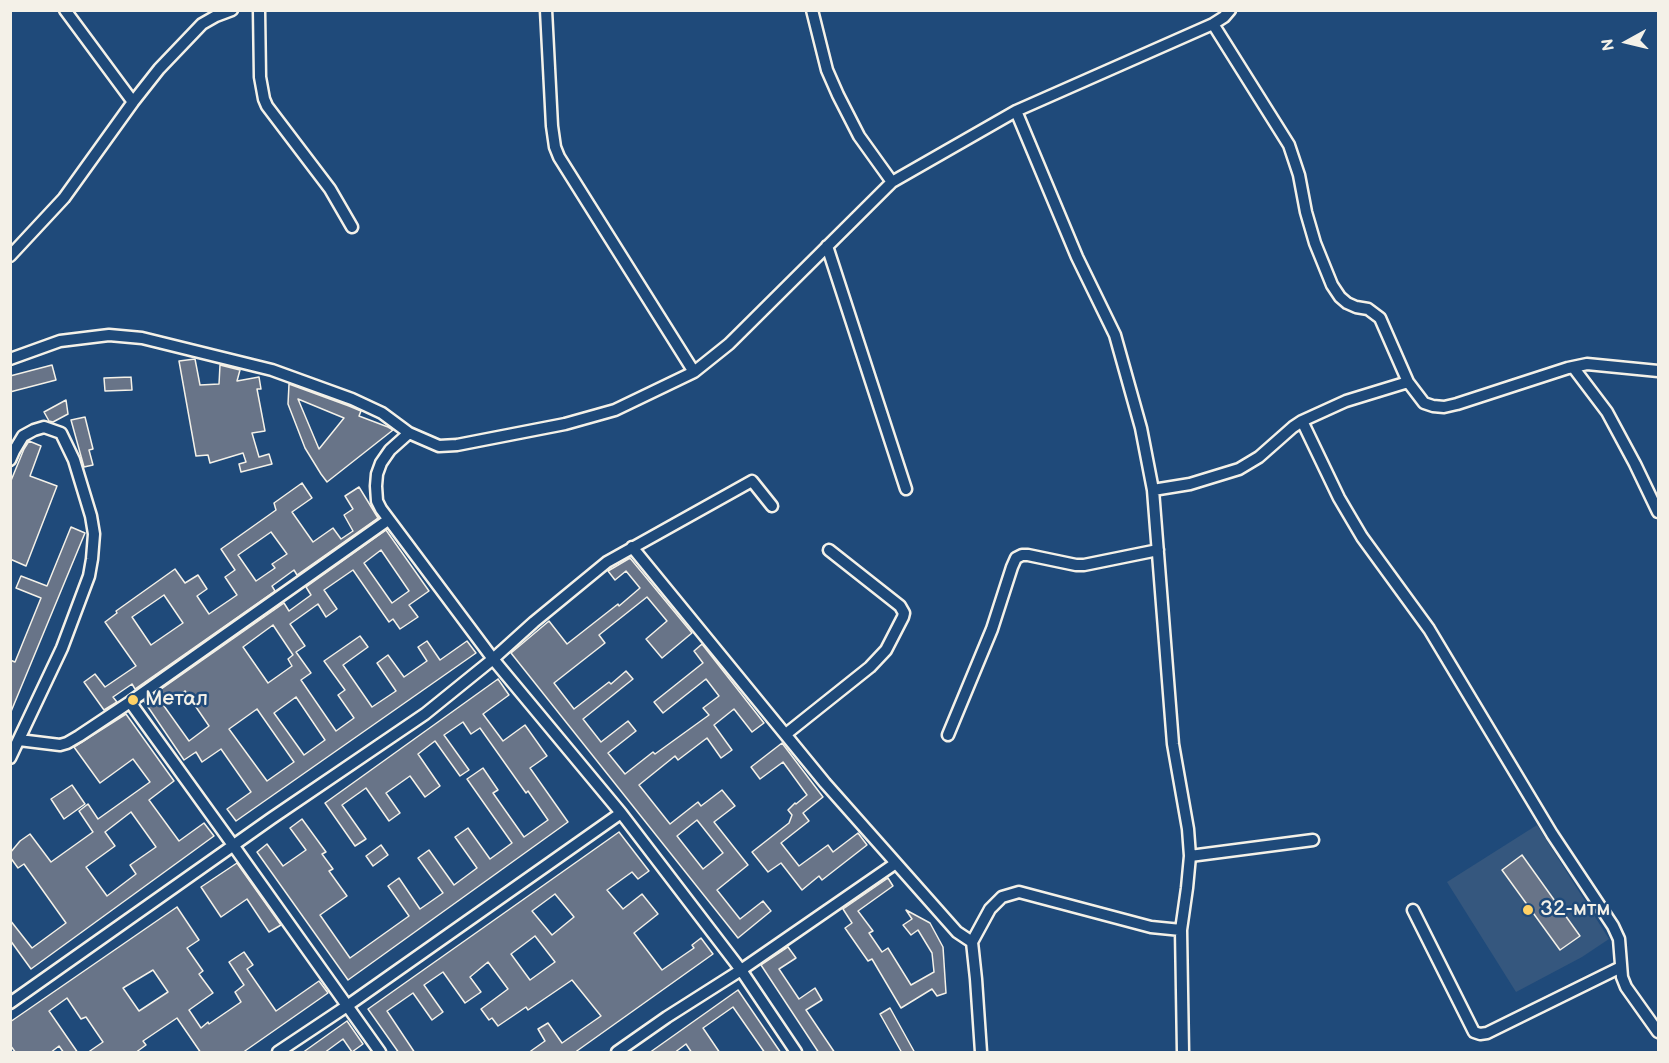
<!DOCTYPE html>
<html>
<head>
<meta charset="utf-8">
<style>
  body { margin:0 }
  #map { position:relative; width:1669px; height:1063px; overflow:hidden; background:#1f4a7a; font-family:"Balsamiq Sans",sans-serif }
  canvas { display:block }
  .frame { position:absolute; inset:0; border:12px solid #f4f1e8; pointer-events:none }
  .north { position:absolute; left:1597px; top:12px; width:60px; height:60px; -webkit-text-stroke:4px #1f4a7a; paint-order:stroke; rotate:262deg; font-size:16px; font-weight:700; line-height:24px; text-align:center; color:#f4f1e8 }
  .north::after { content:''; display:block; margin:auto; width:21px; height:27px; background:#f4f1e8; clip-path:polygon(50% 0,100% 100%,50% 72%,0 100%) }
</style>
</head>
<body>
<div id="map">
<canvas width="1669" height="1063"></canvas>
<div class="frame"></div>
<div class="north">N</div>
</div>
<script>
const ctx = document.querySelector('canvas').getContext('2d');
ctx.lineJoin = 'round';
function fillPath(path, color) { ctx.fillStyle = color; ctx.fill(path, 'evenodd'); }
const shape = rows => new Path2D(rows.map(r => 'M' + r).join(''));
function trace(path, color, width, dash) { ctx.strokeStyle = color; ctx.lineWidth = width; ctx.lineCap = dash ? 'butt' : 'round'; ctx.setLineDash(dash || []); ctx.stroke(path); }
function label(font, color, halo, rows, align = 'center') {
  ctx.font = font + ' "Balsamiq Sans",sans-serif'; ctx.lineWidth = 5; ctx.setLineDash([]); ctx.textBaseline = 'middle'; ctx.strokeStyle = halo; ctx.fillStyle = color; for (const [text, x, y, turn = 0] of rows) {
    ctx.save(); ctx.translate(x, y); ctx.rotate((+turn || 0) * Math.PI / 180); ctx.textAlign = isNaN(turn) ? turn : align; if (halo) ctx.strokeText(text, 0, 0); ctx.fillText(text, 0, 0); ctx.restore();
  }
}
const built = shape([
  [1537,825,1609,939,1582,957,1516,992,1447,882]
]);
const building = shape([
  [195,359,200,385,219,384,220,365,240,370,237,381,259,377,261,389,257,389,265,431,252,433,259,457,269,454,272,464,241,472,239,464,246,462,243,453,210,463,208,455,196,456,179,361,195,359],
  [52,365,56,380,10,392,10,376,52,365],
  [131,377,132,390,105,391,104,378,131,377],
  [289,384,349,406,361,411,359,416,388,427,393,430,327,482,321,474,305,448,288,404,289,384],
  [298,399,344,418,319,449,298,399],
  [66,400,68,414,53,422,49,421,44,412,66,400],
  [85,417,93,449,89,450,93,465,84,467,71,420,85,417],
  [29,441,41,446,30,476,57,486,26,566,10,559,10,483,24,449,29,441],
  [302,483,312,498,292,512,313,542,333,528,341,539,353,531,344,515,353,509,345,496,359,487,378,518,297,575,294,570,272,586,275,591,135,689,132,684,113,697,117,702,104,710,84,682,95,674,105,687,136,666,105,622,117,613,116,611,175,569,185,583,198,575,207,589,197,596,209,614,237,595,225,577,235,570,221,549,276,510,274,503,302,483],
  [271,532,287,554,272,564,275,568,256,581,238,555,271,532],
  [164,595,183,623,151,645,132,617,164,595],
  [71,527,85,533,10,714,10,660,15,662,41,598,16,588,21,576,47,586,71,527],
  [386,530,429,591,409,605,418,617,400,629,393,619,389,622,353,570,324,590,337,609,326,617,318,604,290,624,305,646,296,652,311,673,301,680,336,731,354,718,338,695,345,690,324,661,360,636,368,647,343,665,372,707,396,691,377,663,388,655,404,677,427,661,418,647,427,641,440,660,467,641,476,653,236,821,227,809,251,792,221,749,202,762,196,752,184,760,144,701,284,603,289,611,311,595,306,587,386,530],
  [381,550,409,591,392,603,364,563,381,550],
  [273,625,293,655,288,659,292,666,268,683,243,647,273,625],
  [185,691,209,726,189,741,164,706,185,691],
  [296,697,325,740,304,755,274,713,296,697],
  [257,709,294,762,267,781,229,729,257,709],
  [630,558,692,633,662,658,646,639,667,621,647,597,599,635,605,643,554,683,574,709,609,682,611,684,626,671,633,679,583,719,601,742,628,721,636,731,608,753,625,774,653,752,655,754,709,715,703,708,719,696,706,679,663,713,654,702,703,663,694,651,702,644,764,723,752,732,734,709,714,725,732,750,721,758,707,738,678,760,675,756,639,785,670,824,698,802,701,806,722,790,735,806,714,822,748,865,717,890,740,919,763,901,771,911,738,938,511,653,549,621,567,644,618,604,619,606,640,588,626,571,615,580,608,571,630,558],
  [697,820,723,853,703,869,677,836,697,820],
  [498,679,509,695,483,714,503,741,525,725,547,756,530,768,568,822,348,980,257,852,267,844,283,866,306,850,290,828,302,819,326,852,322,854,333,869,329,871,347,896,320,915,350,958,409,916,388,886,399,878,420,909,443,893,418,858,429,850,454,885,477,868,455,837,468,828,490,859,512,843,467,779,483,768,498,790,493,793,524,837,548,820,528,791,526,793,480,728,471,734,463,722,444,735,469,770,460,776,435,741,418,754,440,786,425,797,410,776,386,793,400,813,389,821,366,788,342,805,366,839,355,846,325,803,498,679],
  [126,714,174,781,149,800,179,841,204,823,214,836,31,969,10,940,10,920,32,948,66,923,24,864,18,868,10,857,10,853,20,841,30,834,51,862,93,832,79,811,88,804,98,819,150,782,133,759,100,783,74,747,126,714],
  [131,812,156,847,130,865,136,874,107,896,86,867,115,846,105,832,131,812],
  [782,743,823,797,803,813,809,821,781,843,799,866,828,845,833,852,858,833,867,845,822,880,819,876,802,890,781,863,768,872,752,852,789,823,792,815,788,810,795,803,796,804,807,795,783,762,760,779,751,767,782,743],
  [72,785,85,804,64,819,51,799,72,785],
  [619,832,649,871,638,879,632,872,607,890,623,909,642,894,658,914,634,933,662,970,694,948,692,945,701,938,713,954,574,1053,528,1053,545,1041,538,1029,548,1023,562,1043,601,1016,572,980,528,1010,526,1007,498,1026,492,1018,489,1020,481,1009,508,989,488,962,470,977,481,992,465,1003,443,972,424,985,443,1012,432,1020,413,993,387,1011,415,1053,399,1053,368,1009,619,832],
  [555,894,574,917,552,935,532,911,555,894],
  [535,936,555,962,530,980,511,954,535,936],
  [381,845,388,855,373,866,366,856,381,845],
  [1522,855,1580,936,1560,950,1502,870,1522,855],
  [237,863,281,925,269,932,247,899,221,917,201,887,237,863],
  [888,878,893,886,858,911,873,931,869,933,882,952,888,948,911,985,934,972,932,953,918,930,911,935,903,925,912,919,906,910,930,923,943,947,946,993,937,996,932,989,901,1008,872,959,868,961,845,928,852,923,843,909,888,878],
  [177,907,199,940,187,948,203,971,199,974,213,993,189,1010,201,1028,208,1022,209,1024,241,1002,235,992,244,985,229,962,244,952,253,965,247,969,276,1011,319,981,328,993,242,1053,201,1053,177,1018,143,1041,146,1045,135,1053,87,1053,103,1042,86,1017,81,1019,67,998,49,1011,78,1053,64,1053,59,1046,50,1053,16,1053,10,1045,10,1022,177,907],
  [153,970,168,992,139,1011,123,988,153,970],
  [788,947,796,958,779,969,799,999,815,988,822,1000,806,1010,835,1053,819,1053,761,965,788,947],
  [738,990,781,1053,765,1053,733,1007,703,1028,720,1053,692,1053,686,1044,674,1053,649,1053,738,990],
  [890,1008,915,1053,902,1053,880,1014,890,1008],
  [347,1021,363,1044,352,1052,343,1039,324,1053,302,1053,347,1021]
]);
const street = shape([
  [65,10,133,102],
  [259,10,260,77,264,99,267,106,330,189,352,227],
  [546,10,552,126,555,147,559,157,694,372],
  [812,10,827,70,838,95,859,136,892,182],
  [1213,24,1289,145,1299,175,1306,212,1315,243,1332,285,1340,297,1347,303,1356,307,1368,309,1380,318,1408,382,1424,403,1433,406,1444,407,1457,404,1568,368,1587,364,1658,371],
  [1016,111,1077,257,1115,335,1141,428,1153,490,1173,744,1188,829,1190,856,1187,888,1181,930,1183,1052],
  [827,246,906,489],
  [10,256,64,198,133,102,159,69,202,24,216,16,232,10],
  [10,359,60,341,109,335,142,338,272,370,352,399,382,413,409,433,439,446,457,445,565,424,615,410,694,372,729,344,892,182,1016,111,1213,24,1224,17,1230,10],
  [1573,367,1607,412,1635,464,1658,512],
  [1302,421,1339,498,1362,537,1429,629,1552,834,1613,926,1619,939,1622,977,1626,987,1658,1032],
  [409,433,390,450,381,463,377,474,376,486,377,501,381,509,493,659,621,813,741,970,796,1052],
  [10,460,14,451,23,436,34,430,44,427,61,433,74,460,91,516,94,534,92,559,89,576,62,648,10,758],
  [1153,490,1190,484,1239,469,1259,457,1293,427,1302,421,1346,401,1408,382],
  [632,547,825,783,957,932,972,942],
  [130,702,233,845,380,1052],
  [786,734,870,667,886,650,903,617,904,613,900,606,829,550],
  [948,735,992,629,1012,567,1016,558,1022,555,1028,555,1076,565,1084,565,1158,550],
  [19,740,60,745,67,743,79,736,130,702,388,520],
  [1190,856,1313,840],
  [1413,910,1474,1032,1480,1034,1487,1033,1621,967],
  [10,1003,272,818,425,714,493,659,534,622,607,562,752,481,772,506],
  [278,1052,347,1006,621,813],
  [617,1052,667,1017,741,970,896,863],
  [981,1052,976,979,972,942,990,909,1002,897,1019,892,1151,927,1181,930]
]);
const markers = [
  [133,700,6,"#ffd166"],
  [1528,910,6,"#ffd166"]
];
const poiNames = [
  ["Метал",145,700],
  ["32-мтм",1540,910]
];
fillPath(built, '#35577e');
fillPath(building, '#687488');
trace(building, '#f4f1e8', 1.5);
trace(street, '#f4f1e8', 15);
trace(street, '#1f4a7a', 10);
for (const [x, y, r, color] of markers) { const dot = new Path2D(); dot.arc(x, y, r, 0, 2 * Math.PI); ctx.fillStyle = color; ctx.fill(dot); trace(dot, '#1f4a7a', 2); }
label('21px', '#f4f1e8', '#1f4a7a', poiNames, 'left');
</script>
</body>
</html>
